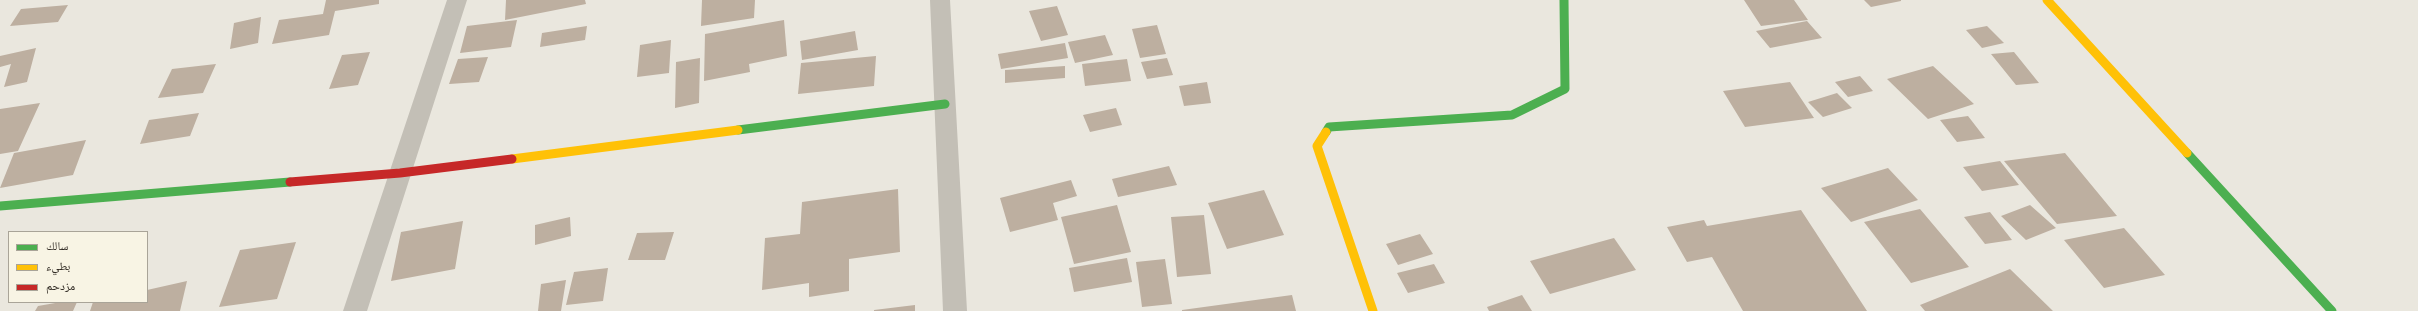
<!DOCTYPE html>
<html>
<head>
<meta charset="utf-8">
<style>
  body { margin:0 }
  #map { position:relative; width:2418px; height:311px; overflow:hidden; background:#eae7de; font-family:"Open Sans","Noto Naskh Arabic",sans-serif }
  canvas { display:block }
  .legend { position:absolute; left:8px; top:231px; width:140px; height:72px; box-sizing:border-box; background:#f8f4e4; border:1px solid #a9a498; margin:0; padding:5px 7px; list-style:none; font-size:12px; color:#332d26 }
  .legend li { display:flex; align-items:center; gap:8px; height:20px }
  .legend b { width:20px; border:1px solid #a9a498 }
</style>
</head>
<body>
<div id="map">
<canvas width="2418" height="311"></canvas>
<ul class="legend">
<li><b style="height:5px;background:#4caf50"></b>سالك</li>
<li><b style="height:5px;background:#ffc107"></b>بطيء</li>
<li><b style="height:5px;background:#c62828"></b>مزدحم</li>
</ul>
</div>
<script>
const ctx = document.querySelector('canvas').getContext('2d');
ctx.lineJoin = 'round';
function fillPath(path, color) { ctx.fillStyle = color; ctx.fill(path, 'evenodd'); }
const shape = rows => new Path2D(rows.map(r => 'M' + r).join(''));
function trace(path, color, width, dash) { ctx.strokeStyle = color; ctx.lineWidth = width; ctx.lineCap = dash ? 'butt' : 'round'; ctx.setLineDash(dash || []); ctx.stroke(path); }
const building = shape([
  [326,0,379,0,379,4,335,11,329,35,272,44,279,20,323,14],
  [506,0,585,0,586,4,505,20],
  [702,0,755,0,754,18,701,26],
  [1744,0,1794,0,1808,20,1761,26],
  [1864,0,1901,0,1901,1,1871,7],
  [68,5,58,22,10,26,21,9],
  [1057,6,1068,35,1041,41,1029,11],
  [261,17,258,43,230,49,234,23],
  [517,20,511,47,460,53,467,26],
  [784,20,787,56,749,64,750,72,704,81,705,34],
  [1807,21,1822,38,1770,48,1756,31],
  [1157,25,1166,54,1140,58,1132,29],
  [587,26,585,40,540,47,542,33],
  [1987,26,2004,43,1982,48,1966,30],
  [855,31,858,50,802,60,800,41],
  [1105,35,1113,55,1075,63,1068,42],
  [671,40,669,73,637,77,640,45],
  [1065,43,1068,58,1001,69,998,54],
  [36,48,27,82,4,87,11,64,0,67,0,56],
  [370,52,358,85,329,89,342,55],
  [2014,52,2039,83,2016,85,1991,54],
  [876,56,874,86,798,94,801,63],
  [488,57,479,82,449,84,458,59],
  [700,58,699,103,675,108,676,62],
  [1167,58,1173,75,1147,79,1141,62],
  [1127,59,1131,81,1085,86,1082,64],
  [216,64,203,93,158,98,172,69],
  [1065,66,1065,78,1005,83,1005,70],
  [1933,66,1974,104,1928,119,1887,79],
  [1860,76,1873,91,1848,97,1835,82],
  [1207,82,1211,103,1184,106,1179,86],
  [1790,82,1814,118,1745,127,1723,91],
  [1837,93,1852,108,1823,117,1808,102],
  [40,103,18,151,0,154,0,109],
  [1116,108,1122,125,1090,132,1083,115],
  [199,113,190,136,140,144,149,120],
  [1968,116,1985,138,1957,142,1940,120],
  [86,140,73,175,0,188,14,153],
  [2065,153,2117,216,2057,224,2004,161],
  [2000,161,2019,185,1982,191,1963,167],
  [1169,166,1177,185,1118,197,1112,179],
  [1888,168,1918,200,1851,222,1821,188],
  [1071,180,1077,196,1053,203,1058,220,1010,232,1000,198],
  [898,189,900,252,849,259,849,291,809,297,809,283,762,290,765,238,800,234,802,202],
  [1264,190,1284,235,1227,249,1208,203],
  [1117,205,1131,252,1074,264,1061,217],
  [2030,205,2056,228,2026,240,2001,216],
  [1920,209,1969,267,1911,283,1864,222],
  [1801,210,1867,311,1743,311,1712,257,1687,262,1667,227,1704,220,1707,226],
  [1990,212,2012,240,1985,244,1964,217],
  [1204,215,1211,274,1177,277,1171,217],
  [570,217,571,236,535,245,535,225],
  [463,221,455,269,391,281,401,232],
  [2124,228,2165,275,2104,288,2064,240],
  [674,232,665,260,628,260,637,233],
  [1420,234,1433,254,1398,265,1386,244],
  [1614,238,1636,270,1550,294,1530,261],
  [296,242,277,299,219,307,240,250],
  [1127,258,1132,282,1074,292,1069,268],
  [1165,259,1172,304,1142,307,1136,262],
  [1434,264,1445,283,1408,293,1397,273],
  [608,268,603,301,566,305,574,272],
  [2010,269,2053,311,1925,311,1920,305],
  [566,280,561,311,538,311,541,284],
  [187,281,180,311,90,311,93,302,147,302,147,290],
  [1292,295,1296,311,1182,311,1182,310],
  [1522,295,1532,311,1489,311,1487,307],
  [61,302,77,302,73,311,35,311,38,306],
  [915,305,915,311,874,311,874,310]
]);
const street = shape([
  [447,0,467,0,367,311,343,311,447,0],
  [930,0,950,0,967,311,943,311,930,0]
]);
const fast = shape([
  [738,130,945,104],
  [1326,132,1329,127,1512,115,1565,89,1564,0],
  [2187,153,2332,311],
  [0,206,290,182]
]);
const slow = shape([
  [2047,0,2187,153],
  [1326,132,1317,146,1373,311],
  [512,159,738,130]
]);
const jam = shape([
  [290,182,400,173,512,159]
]);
fillPath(building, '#bdafa0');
fillPath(street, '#c3bfb6');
trace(fast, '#4caf50', 9);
trace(slow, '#ffc107', 9);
trace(jam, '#c62828', 9);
</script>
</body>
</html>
